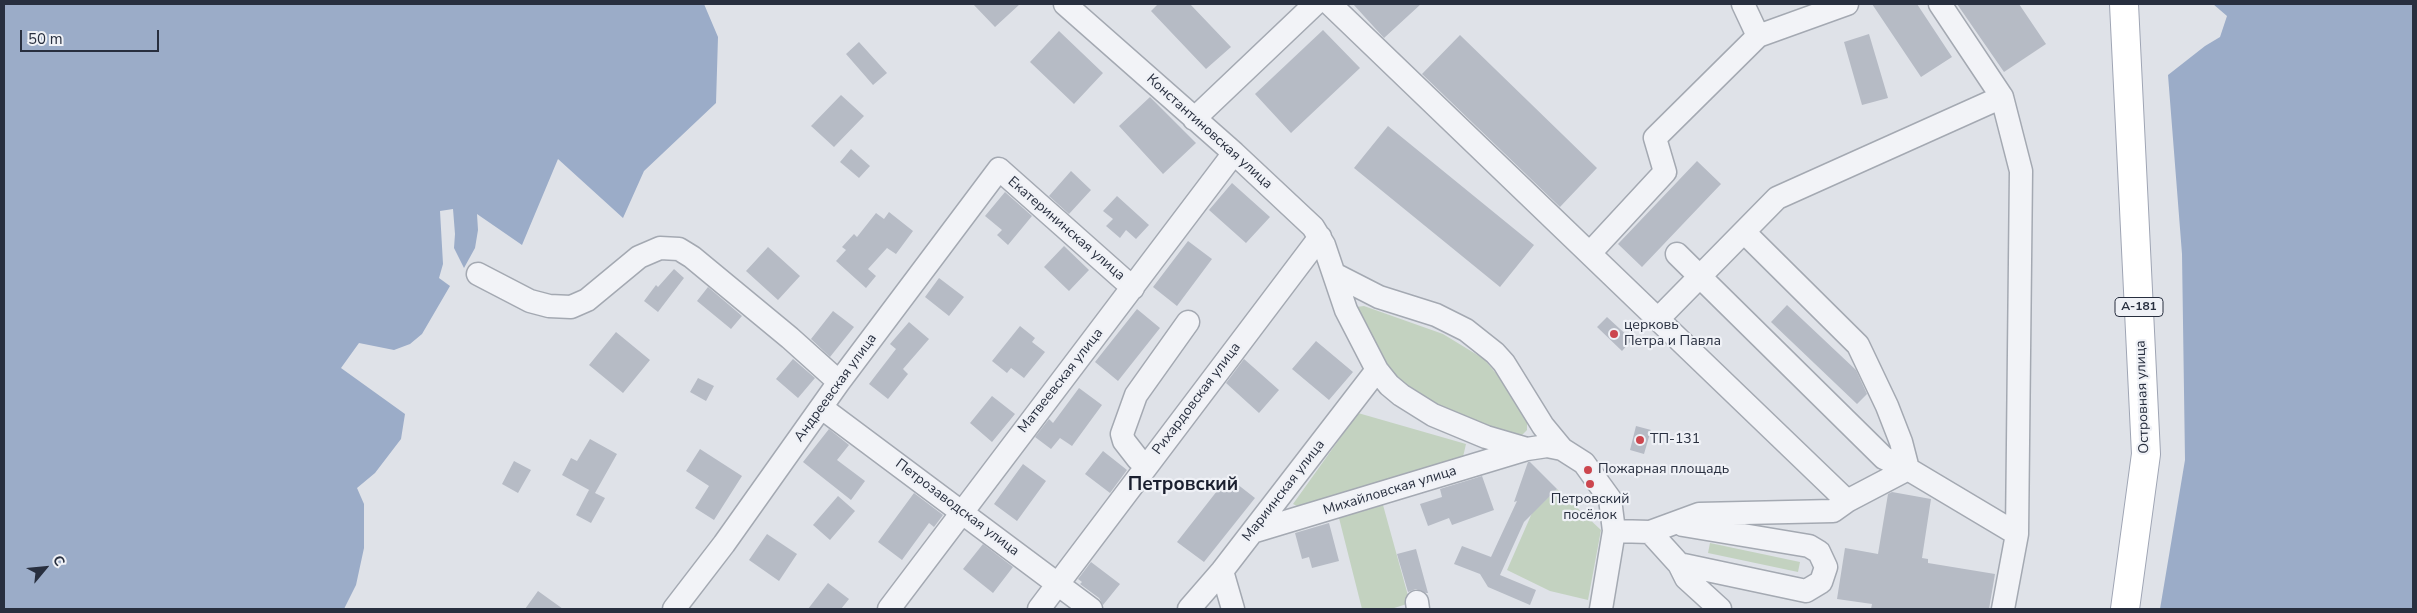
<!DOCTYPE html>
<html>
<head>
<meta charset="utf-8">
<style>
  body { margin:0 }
  #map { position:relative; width:2417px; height:613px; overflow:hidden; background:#dfe2e8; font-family:"Nunito Sans",sans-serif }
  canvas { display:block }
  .frame { position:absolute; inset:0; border:5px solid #282f3f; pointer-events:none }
  .north { position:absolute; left:20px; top:543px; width:50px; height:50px; -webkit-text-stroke:4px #eff1f6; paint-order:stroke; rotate:62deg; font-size:14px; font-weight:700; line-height:20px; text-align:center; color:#282f3f }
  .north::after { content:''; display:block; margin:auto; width:18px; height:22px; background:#282f3f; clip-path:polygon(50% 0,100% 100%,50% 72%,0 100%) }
  .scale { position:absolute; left:20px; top:30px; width:139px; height:22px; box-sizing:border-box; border:2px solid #282f3f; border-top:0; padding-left:6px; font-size:15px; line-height:18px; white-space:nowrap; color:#282f3f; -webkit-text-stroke:4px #eff1f6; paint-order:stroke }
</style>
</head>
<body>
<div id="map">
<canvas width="2417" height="613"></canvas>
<div class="frame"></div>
<div class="north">С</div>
<div class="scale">50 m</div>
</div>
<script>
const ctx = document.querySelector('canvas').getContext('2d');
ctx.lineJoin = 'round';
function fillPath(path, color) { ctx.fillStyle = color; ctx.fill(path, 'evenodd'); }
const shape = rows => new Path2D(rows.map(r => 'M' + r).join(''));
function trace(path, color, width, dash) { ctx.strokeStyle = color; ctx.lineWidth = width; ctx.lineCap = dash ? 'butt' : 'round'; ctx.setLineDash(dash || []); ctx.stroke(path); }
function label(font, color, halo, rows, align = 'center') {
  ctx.font = font + ' "Nunito Sans",sans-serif'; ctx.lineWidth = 4.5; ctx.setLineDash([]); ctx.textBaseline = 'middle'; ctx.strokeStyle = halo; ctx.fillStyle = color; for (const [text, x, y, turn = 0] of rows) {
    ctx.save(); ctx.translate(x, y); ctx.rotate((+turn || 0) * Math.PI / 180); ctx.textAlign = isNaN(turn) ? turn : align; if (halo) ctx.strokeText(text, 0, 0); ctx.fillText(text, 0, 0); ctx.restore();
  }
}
const green = shape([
  [1364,306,1443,334,1484,359,1509,389,1527,418,1527,430,1521,436,1512,437,1405,392,1354,313,1356,307],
  [1358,413,1466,444,1463,457,1307,511,1293,504],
  [1557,489,1601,530,1588,600,1550,591,1507,570,1532,513],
  [1383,505,1410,603,1391,609,1362,609,1339,518],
  [1710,543,1800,562,1798,572,1708,553]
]);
const water = shape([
  [4,4,704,4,718,37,716,103,644,171,623,218,558,159,522,245,477,214,478,230,475,248,464,268,454,248,455,234,453,209,440,211,443,264,439,278,450,286,422,334,410,344,394,350,359,343,341,368,405,414,401,439,375,473,357,488,364,504,364,548,356,585,344,609,4,609],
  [2213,4,2413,4,2413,609,2160,609,2185,460,2182,254,2168,75,2205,46,2220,37,2227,16]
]);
const building = shape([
  [973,4,1020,4,995,27],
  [1158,4,1190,4,1231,47,1206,69,1151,11],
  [1353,4,1421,4,1384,38],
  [1872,4,1917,4,1952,57,1921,77],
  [1957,4,2019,4,2046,44,2004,72],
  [1323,30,1360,68,1291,133,1255,94],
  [1059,31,1103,73,1074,104,1030,62],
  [1869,34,1888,98,1862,105,1844,42],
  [1460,35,1597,168,1560,207,1422,74],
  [859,42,887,73,873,85,846,54],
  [841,95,864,116,834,147,811,126],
  [1150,97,1196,143,1163,174,1119,126],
  [1388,126,1534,245,1500,287,1354,168],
  [851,149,870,166,859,178,840,162],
  [1697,161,1721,184,1642,267,1618,244],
  [1071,171,1091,190,1069,214,1049,196],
  [1232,183,1270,217,1246,243,1209,210],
  [1005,192,1032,216,1008,245,997,235,1002,230,985,216],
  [1117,196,1149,225,1136,239,1126,230,1120,238,1106,226,1113,219,1103,211],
  [889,212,913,231,896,254,887,248,868,269,876,276,866,288,836,261,846,250,842,247,854,234,857,237,876,213,884,219],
  [1188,241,1212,259,1177,306,1153,287],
  [1064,246,1089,270,1069,291,1044,267],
  [768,247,800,276,778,300,746,271],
  [674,269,684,278,658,312,644,301,656,285,658,287],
  [939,278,964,297,949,316,925,297],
  [708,287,742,316,731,329,697,301],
  [1787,305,1856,370,1867,394,1857,404,1771,322],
  [1137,309,1160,328,1118,381,1095,362],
  [833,311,854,327,830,357,811,339],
  [1607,317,1632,340,1622,351,1597,327],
  [909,322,929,339,903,369,908,374,888,399,869,384,896,349,890,344],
  [1020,326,1035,338,1032,342,1045,352,1024,378,1011,368,1007,373,992,361],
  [616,332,650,360,623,393,589,365],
  [1316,341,1353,372,1329,400,1292,369],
  [793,359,815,378,798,398,776,379],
  [1244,359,1279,390,1259,413,1226,383],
  [698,378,714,386,706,401,690,392],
  [1079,388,1102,405,1072,446,1060,438,1051,449,1035,437,1049,419,1053,423],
  [992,396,1015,414,992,442,970,423],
  [1636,426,1651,430,1644,454,1630,450],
  [829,429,849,445,837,460,865,481,851,500,803,462],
  [590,439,617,454,595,493,605,498,591,523,576,515,589,490,591,491,562,475,571,458,577,461],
  [700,449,742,476,714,520,695,508,709,486,686,471],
  [1103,451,1127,470,1110,493,1085,474],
  [514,461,531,470,518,493,502,484],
  [1528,462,1530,462,1557,489,1524,522,1500,575,1536,590,1530,605,1488,587,1480,574,1454,564,1462,546,1491,557,1517,501,1514,502],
  [1023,464,1046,481,1017,521,994,504],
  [1482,476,1494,510,1452,525,1449,518,1428,526,1420,504,1442,497,1440,489],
  [1228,477,1255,498,1204,562,1177,542],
  [1892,492,1931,499,1922,558,1928,559,1928,563,1995,574,1989,609,1871,609,1872,604,1837,599,1845,548,1878,554,1888,494],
  [914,493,943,515,934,527,929,523,902,560,878,542],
  [838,496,855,511,830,540,813,525],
  [1329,523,1339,561,1312,568,1309,557,1302,559,1295,533],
  [767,534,797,554,779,581,749,560],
  [983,544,1013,567,993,593,963,569],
  [1416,549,1428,593,1426,593,1416,589,1408,592,1397,554],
  [1091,562,1120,584,1103,605,1099,598,1080,584,1082,582,1078,579],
  [828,583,849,599,841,609,808,609],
  [538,591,563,609,525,609]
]);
const minor = shape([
  [1065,4,1234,153,1313,227,1324,245,1346,310,1377,370,1389,385,1401,395,1433,415,1486,437,1527,449],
  [1330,4,1847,501],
  [1758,36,1847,4],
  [2002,97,2021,171,2017,534,2003,609],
  [1194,119,1315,4],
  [1744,232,1858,345,1887,406,1901,442,1908,469],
  [1590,253,1665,172,1655,138,1758,36,1743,4],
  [1677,254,1884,458,1908,469],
  [478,274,530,301,549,306,571,307,587,300,639,257,660,248,679,249,692,257,790,338,839,382],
  [1334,274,1379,297,1436,315,1466,330,1495,353,1504,363,1543,426,1562,449],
  [1658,319,1777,198,2002,97,1940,4],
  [822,408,1091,609],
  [1147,465,1138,459,1124,441,1122,434,1136,395,1188,322],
  [1614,531,1650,532,1699,514,1833,511,1847,501,1908,469,2017,534],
  [1252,532,1527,449,1547,446,1562,449,1584,463,1610,499,1614,531,1601,609],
  [1650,532,1679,564,1686,578,1720,609],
  [1679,564,1806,591,1821,582,1826,567,1819,552,1809,546,1683,525],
  [1222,571,1233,609],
  [1417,602,1418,609],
  [674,609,724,544,839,382,999,169,1133,288],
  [889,609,1234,153],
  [1039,609,1320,237],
  [1189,609,1222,571,1377,370]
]);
const major = shape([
  [2124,4,2146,454,2125,609]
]);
const markers = [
  [1614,334,5,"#cc464e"],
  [1640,440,5,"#cc464e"],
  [1588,470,5,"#cc464e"],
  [1590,484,5,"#cc464e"]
];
const shields = [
  [2139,307,48]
];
const shieldNames = [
  ["А-181",2139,307]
];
const streetNames = [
  ["Константиновская улица",1209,132,42],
  ["Екатерининская улица",1066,229,41],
  ["Матвеевская улица",1061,381,-52],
  ["Андреевская улица",836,388,-54],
  ["Островная улица",2143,397,-92],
  ["Рихардовская улица",1197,399,-53],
  ["Мариинская улица",1284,491,-52],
  ["Михайловская улица",1390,491,-17],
  ["Петрозаводская улица",957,508,37]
];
const poiNames = [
  ["церковь",1624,326],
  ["Петра и Павла",1624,342],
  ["ТП-131",1650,440],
  ["Пожарная площадь",1598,470],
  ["Петровский",1590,500,"center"],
  ["посёлок",1590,516,"center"]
];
const districtNames = [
  ["Петровский",1183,485]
];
fillPath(green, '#c3d2c0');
fillPath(water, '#9bacc8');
fillPath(building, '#b6bbc5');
trace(minor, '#a4a9b2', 25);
trace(major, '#9fa5b4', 30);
trace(minor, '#f2f3f7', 22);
trace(major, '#fff', 28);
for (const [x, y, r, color] of markers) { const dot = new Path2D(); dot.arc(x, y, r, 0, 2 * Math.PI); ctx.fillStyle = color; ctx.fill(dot); trace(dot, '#eff1f6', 2); }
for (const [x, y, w] of shields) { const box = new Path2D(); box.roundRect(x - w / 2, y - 9.5, w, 19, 4); ctx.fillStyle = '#eff1f6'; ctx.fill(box); trace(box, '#282f3f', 1); }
label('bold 12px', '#282f3f', null, shieldNames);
label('14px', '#282f3f', '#eff1f6', streetNames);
label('14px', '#282f3f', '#eff1f6', poiNames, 'left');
label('bold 19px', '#1b2030', '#eff1f6', districtNames);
</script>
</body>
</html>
